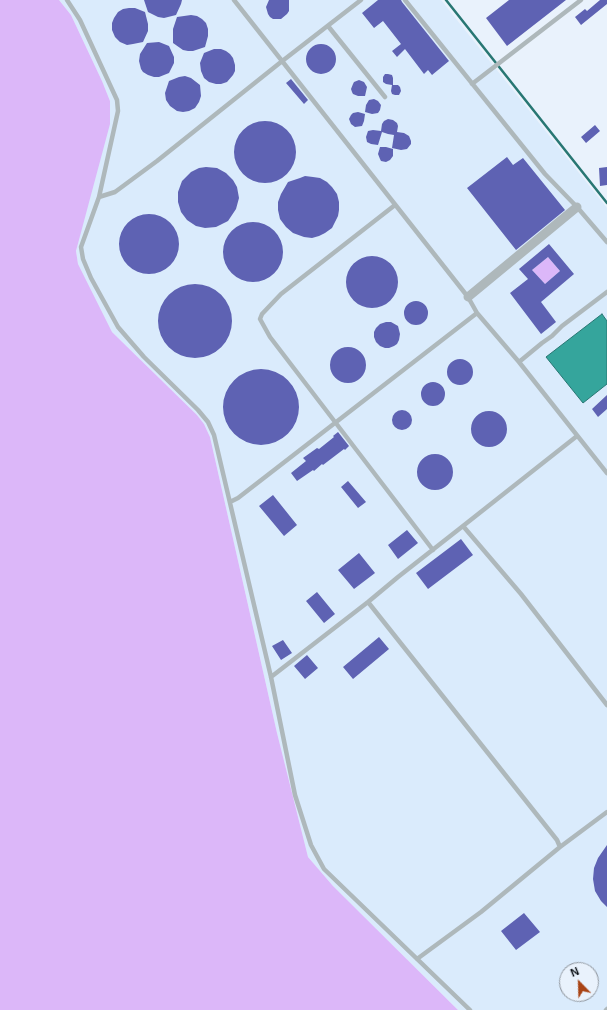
<!DOCTYPE html>
<html>
<head>
<meta charset="utf-8">
<style>
  body { margin:0 }
  #map { position:relative; width:607px; height:1010px; overflow:hidden; background:#e9f2fc; font-family:Helvetica,sans-serif }
  canvas { display:block }
  .north { position:absolute; left:559px; top:962px; width:40px; height:40px; box-sizing:border-box; background:#e9f2fc; border:1px solid #8f969e; border-radius:50%; rotate:337deg; font-size:11px; font-weight:700; line-height:16px; text-align:center; color:#080d12 }
  .north::after { content:''; display:block; margin:auto; width:14px; height:18px; background:#a94415; clip-path:polygon(50% 0,100% 100%,50% 72%,0 100%) }
</style>
</head>
<body>
<div id="map">
<canvas width="607" height="1010"></canvas>
<div class="north">N</div>
</div>
<script>
const ctx = document.querySelector('canvas').getContext('2d');
ctx.lineJoin = 'round';
function fillPath(path, color) { ctx.fillStyle = color; ctx.fill(path, 'evenodd'); }
const shape = rows => new Path2D(rows.map(r => 'M' + r).join(''));
function trace(path, color, width, dash) { ctx.strokeStyle = color; ctx.lineWidth = width; ctx.lineCap = dash ? 'butt' : 'round'; ctx.setLineDash(dash || []); ctx.stroke(path); }
const built = shape([
  [59,0,441,0,607,208,607,1010,458,1010,333,886,308,857,277,733,210,437,204,424,197,415,112,332,78,264,76,251,110,101,102,81,71,15],
  [567,970,591,970,591,994,567,994]
]);
const green = shape([
  [0,0,59,0,71,15,102,81,110,101,110,124,76,251,78,264,112,332,197,415,204,424,210,437,277,733,308,857,333,886,458,1010,0,1010],
  [548,257,560,271,545,284,532,270]
]);
const water = shape([
  [602,314,607,321,607,384,583,403,546,357,602,314]
]);
const stream = shape([
  [446,0,607,203]
]);
const building = shape([
  [144,0,182,0,181,4,176,15,164,18,158,17,148,12],
  [269,0,289,0,289,11,287,14,281,19,273,19,270,17,268,14,266,7],
  [378,0,401,0,402,2,449,61,432,75,428,70,424,74,405,49,397,57,392,51,401,44,383,21,374,28,362,13],
  [509,0,566,0,507,46,486,18],
  [600,0,607,0,607,4,581,25,575,17,585,9,587,11],
  [129,8,135,8,145,12,148,24,148,31,143,42,133,44,127,45,120,42,115,37,112,30,112,23,114,18,118,12,123,9],
  [191,15,197,16,202,19,206,23,208,29,208,36,205,47,193,51,188,51,183,50,173,43,173,29,177,17],
  [159,42,169,46,174,57,174,63,169,73,159,77,154,77,148,75,143,72,141,69,139,61,140,54,147,43],
  '306 59a15 15 0 1 1 30 0a15 15 0 1 1-30 0Z',
  [214,49,221,49,226,51,230,54,233,58,235,65,235,71,233,75,227,82,221,84,216,84,209,82,204,78,201,71,200,63,204,53],
  [385,74,388,74,392,75,393,78,393,85,398,85,400,87,401,91,399,95,395,95,392,94,391,91,392,85,386,84,383,82,383,77],
  [185,76,191,78,200,85,201,96,199,102,195,108,189,111,183,112,177,111,170,106,166,100,165,93,169,81,179,77],
  [291,79,308,100,304,104,286,83],
  [359,80,364,82,367,87,365,96,358,96,353,94,352,92,351,89,353,84,354,82],
  [374,99,378,101,381,105,380,110,378,113,372,114,365,112,366,105,369,100],
  [358,112,365,114,364,121,362,126,355,127,351,124,349,119,351,115,353,113],
  [388,119,393,120,397,123,398,126,397,132,404,133,409,136,411,141,411,144,407,149,401,150,392,148,394,135,388,134,382,132,378,145,371,144,367,142,366,137,368,131,373,130,381,131,382,124,384,121],
  '234 152a31 31 0 1 1 62 0a31 31 0 1 1-62 0Z',
  [595,125,600,131,586,143,581,137],
  [380,147,386,147,393,149,393,156,390,160,386,162,381,161,380,159,378,154],
  [507,157,513,165,523,158,565,210,516,250,467,188],
  [206,167,217,168,226,173,233,180,237,187,239,198,236,209,228,221,216,227,205,228,196,226,187,220,181,212,178,202,178,192,182,181,191,172,199,168],
  [607,167,607,185,600,186,599,168],
  [305,176,313,177,320,178,327,182,332,187,337,194,339,202,339,210,338,216,332,228,325,233,319,236,312,238,304,237,293,233,286,227,280,219,278,210,278,202,281,194,288,182,300,178],
  '119 244a30 30 0 1 1 60 0a30 30 0 1 1-60 0Z',
  '223 252a30 30 0 1 1 60 0a30 30 0 1 1-60 0Z',
  [549,244,574,274,541,302,556,322,541,334,510,293,528,279,519,269],
  [548,257,560,271,545,284,532,270],
  '346 282a26 26 0 1 1 52 0a26 26 0 1 1-52 0Z',
  '158 321a37 37 0 1 1 74 0a37 37 0 1 1-74 0Z',
  '404 313a12 12 0 1 1 24 0a12 12 0 1 1-24 0Z',
  [386,322,391,322,398,326,400,334,399,340,397,344,394,346,389,348,385,348,380,346,376,342,374,337,374,332,376,328,380,324],
  '330 365a18 18 0 1 1 36 0a18 18 0 1 1-36 0Z',
  '447 372a13 13 0 1 1 26 0a13 13 0 1 1-26 0Z',
  '223 407a38 38 0 1 1 76 0a38 38 0 1 1-76 0Z',
  '421 394a12 12 0 1 1 24 0a12 12 0 1 1-24 0Z',
  [607,395,607,409,598,417,592,409],
  '392 420a10 10 0 1 1 20 0a10 10 0 1 1-20 0Z',
  '471 429a18 18 0 1 1 36 0a18 18 0 1 1-36 0Z',
  [338,432,349,446,345,450,344,449,323,465,322,464,314,471,313,470,297,481,291,473,306,461,303,458,317,448,319,449,334,437,333,436],
  '417 472a18 18 0 1 1 36 0a18 18 0 1 1-36 0Z',
  [348,481,366,502,358,508,341,487],
  [273,495,297,525,284,536,259,506],
  [407,530,418,543,398,559,388,545],
  [461,539,473,555,428,589,416,573],
  [359,553,375,573,354,589,338,570],
  [317,592,335,614,324,623,306,601],
  [379,637,389,649,353,679,343,667],
  [283,640,292,653,281,660,272,646],
  [307,655,318,668,305,679,294,666],
  [607,845,607,907,601,901,595,891,593,879,594,868,598,858],
  [524,913,540,932,516,950,501,931]
]);
const lane = shape([
  [67,0,80,20,117,100,118,111,99,197,81,247,83,259,91,278,118,327,144,357,198,410,208,422,214,435,271,677,295,795,311,845,324,869,470,1010],
  [234,0,468,297,477,313,519,362,607,473],
  [405,0,545,174,577,207,607,242],
  [328,26,385,97],
  [472,84,581,0],
  [99,197,115,192,157,161,281,62,361,0],
  [395,205,281,294,262,314,260,319,270,337,433,550],
  [519,362,542,343,552,336,562,326,607,292],
  [230,502,238,498,477,313],
  [463,526,521,594,607,705],
  [368,602,557,840,560,847],
  [271,677,368,602,398,577,463,526,577,436],
  [417,959,481,912,560,847,607,812],
  [606,1010,607,1009]
]);
const street = shape([
  [468,297,577,207]
]);
fillPath(built, '#daebfc');
fillPath(green, '#dcb7f9');
fillPath(water, '#35a59c');
trace(water, '#287773', 1);
trace(stream, '#287773', 2.5);
fillPath(building, '#5e62b3');
trace(lane, '#aeb8bb', 4.5);
trace(street, '#aeb8bb', 9);
</script>
</body>
</html>
